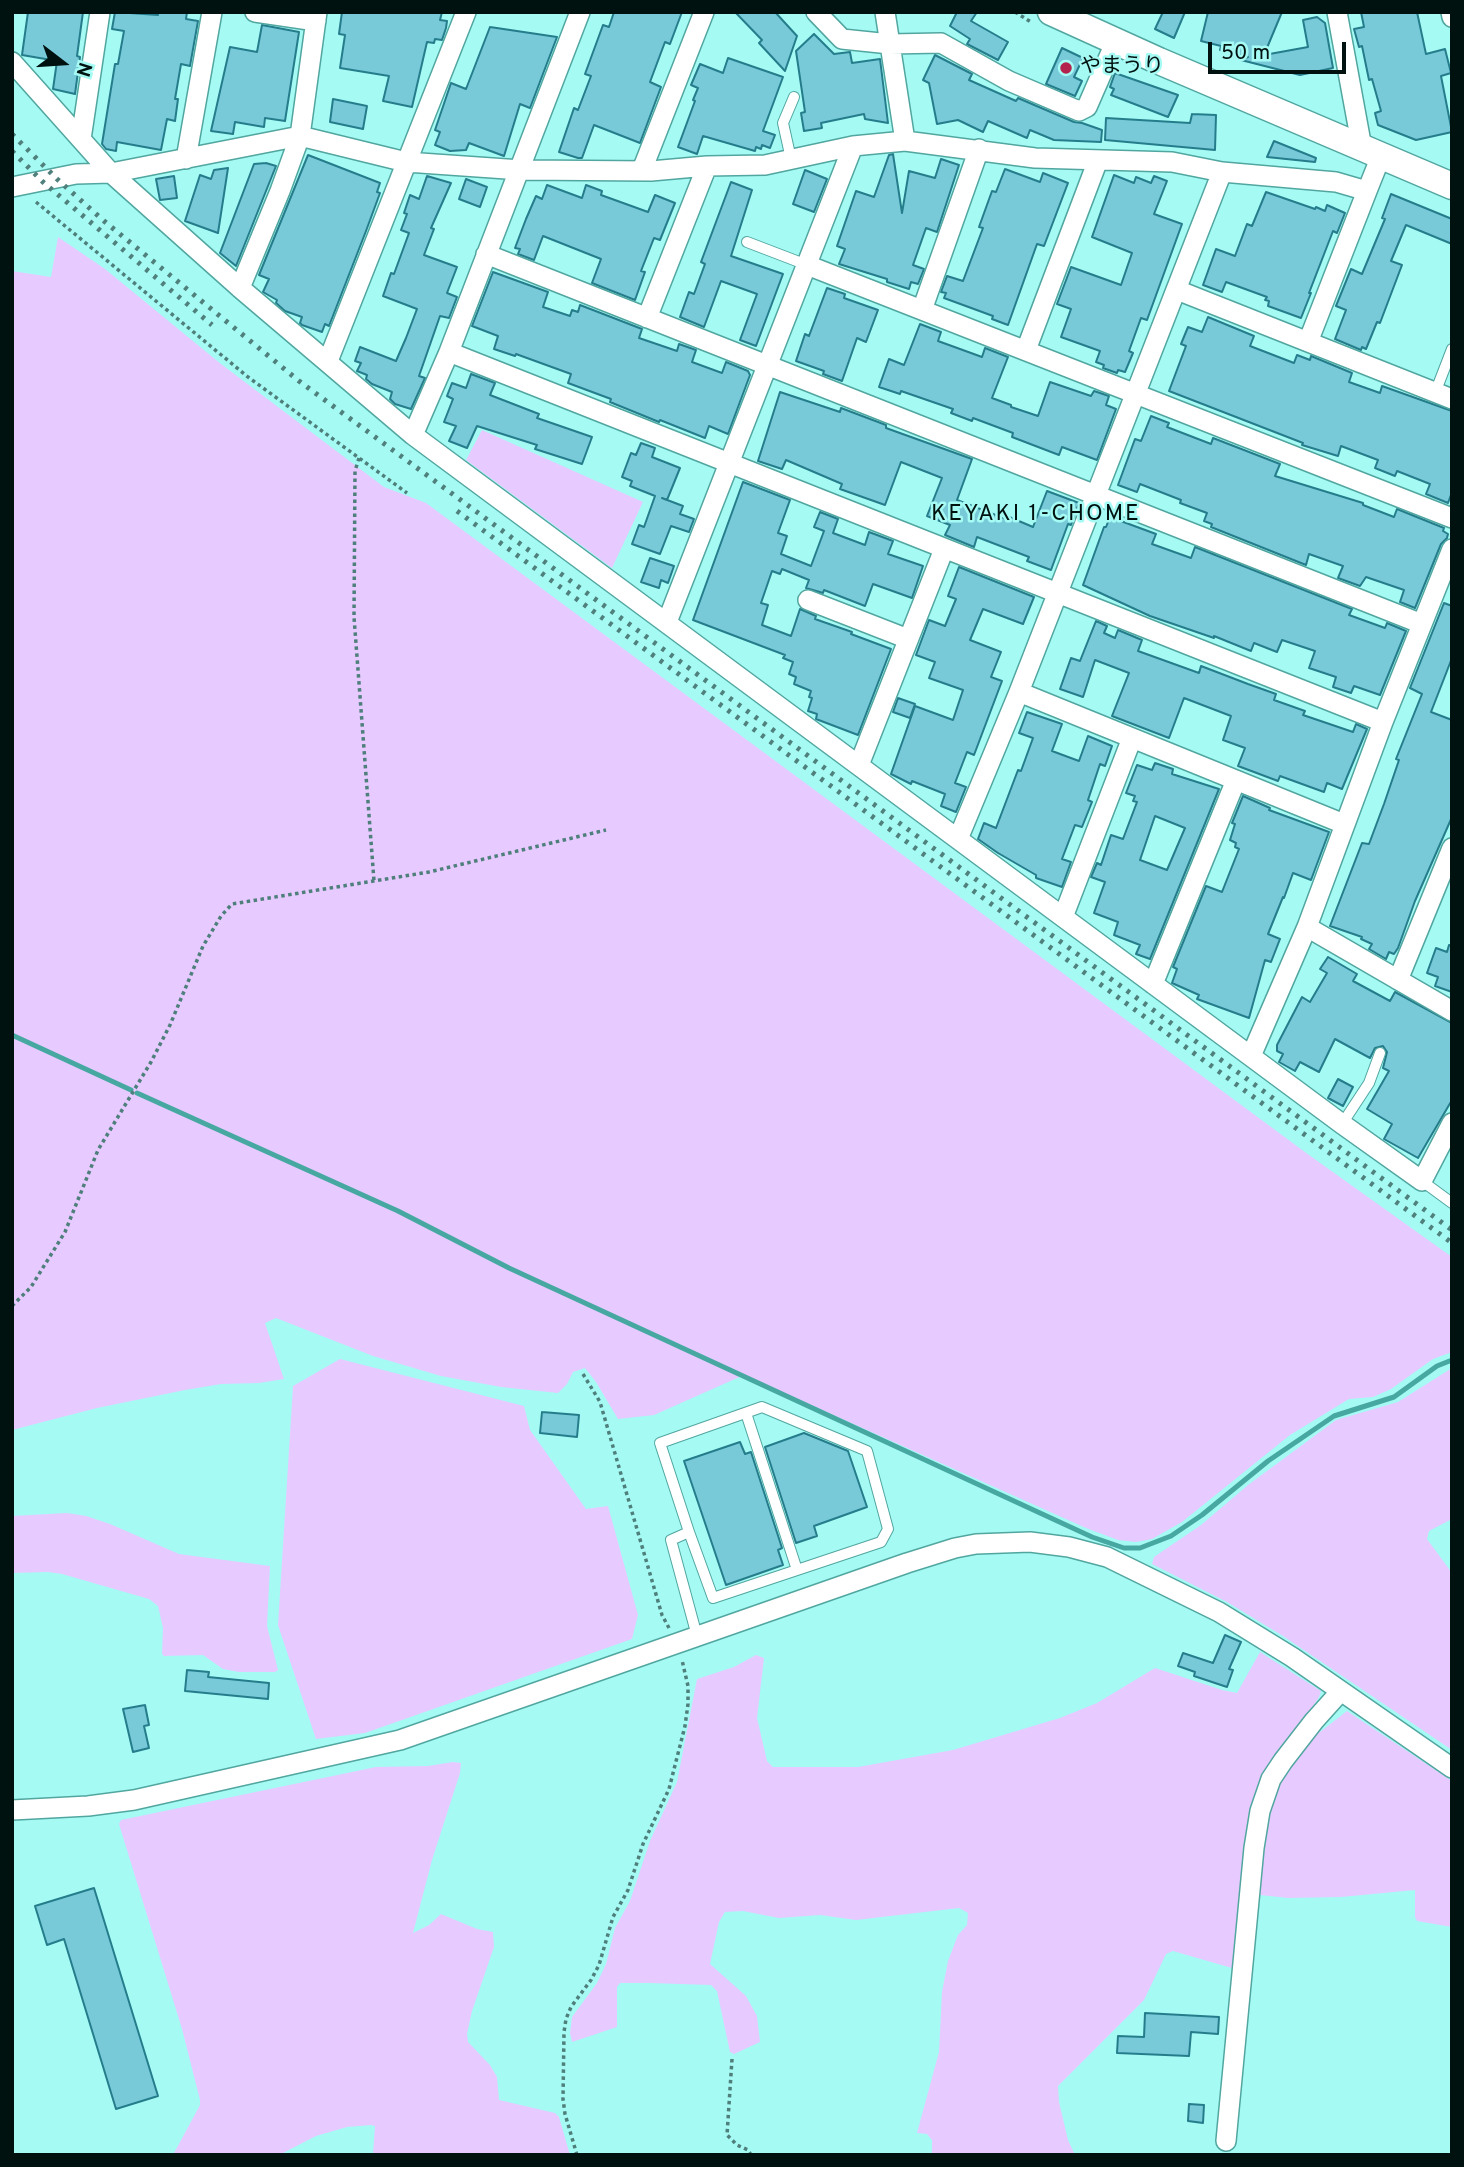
<!DOCTYPE html>
<html>
<head>
<meta charset="utf-8">
<style>
  body { margin:0 }
  #map { position:relative; width:1464px; height:2167px; overflow:hidden; background:#a6faf4; font-family:Overpass,sans-serif }
  canvas { display:block }
  .frame { position:absolute; inset:0; border:14px solid #001210; pointer-events:none }
  .north { position:absolute; left:28px; top:28px; width:70px; height:70px; -webkit-text-stroke:5px #a6faf4; paint-order:stroke; rotate:107deg; font-size:19px; font-weight:700; line-height:28px; text-align:center; color:#001210 }
  .north::after { content:''; display:block; margin:auto; width:24px; height:32px; background:#001210; clip-path:polygon(50% 0,100% 100%,50% 72%,0 100%) }
  .scale { position:absolute; left:1208px; top:42px; width:138px; height:32px; box-sizing:border-box; border:4px solid #001210; border-top:0; padding-left:9px; font-size:21px; line-height:24px; white-space:nowrap; color:#001210; -webkit-text-stroke:5px #a6faf4; paint-order:stroke }
</style>
</head>
<body>
<div id="map">
<canvas width="1464" height="2167"></canvas>
<div class="frame"></div>
<div class="north">N</div>
<div class="scale">50 m</div>
</div>
<script>
const ctx = document.querySelector('canvas').getContext('2d');
ctx.lineJoin = 'round';
function fillPath(path, color) { ctx.fillStyle = color; ctx.fill(path, 'evenodd'); }
const shape = rows => new Path2D(rows.map(r => 'M' + r).join(''));
function trace(path, color, width, dash) { ctx.strokeStyle = color; ctx.lineWidth = width; ctx.lineCap = dash ? 'butt' : 'round'; ctx.setLineDash(dash || []); ctx.stroke(path); }
function label(font, color, halo, rows, align = 'center') {
  ctx.font = font + ' Overpass,"Noto Sans JP",sans-serif'; ctx.lineWidth = 5; ctx.setLineDash([]); ctx.textBaseline = 'middle'; ctx.strokeStyle = halo; ctx.fillStyle = color; for (const [text, x, y, turn = 0] of rows) {
    ctx.save(); ctx.translate(x, y); ctx.rotate((+turn || 0) * Math.PI / 180); ctx.textAlign = isNaN(turn) ? turn : align; if (halo) ctx.strokeText(text, 0, 0); ctx.fillText(text, 0, 0); ctx.restore();
  }
}
const green = shape([
  [58,237,105,269,221,364,384,487,426,503,1309,1155,1452,1257,1452,1352,1433,1359,1391,1389,1373,1397,1349,1399,1290,1435,1182,1522,1152,1539,1136,1542,1118,1540,1086,1528,744,1375,654,1415,618,1419,596,1382,585,1368,573,1372,567,1384,558,1393,501,1387,441,1376,373,1356,276,1318,265,1323,284,1379,259,1383,221,1384,185,1390,97,1408,12,1430,12,271,51,277],
  [482,430,643,502,612,568,466,460],
  [340,1359,524,1406,530,1430,586,1509,608,1506,638,1615,632,1639,365,1733,316,1739,278,1625,293,1386],
  [1452,1368,1452,1519,1429,1531,1427,1539,1452,1573,1452,1750,1283,1636,1227,1602,1152,1564,1154,1557,1201,1525,1248,1485,1336,1420,1398,1402],
  [67,1513,86,1516,110,1524,179,1554,270,1566,267,1626,278,1670,275,1672,239,1672,223,1669,203,1655,164,1656,162,1654,163,1628,158,1606,149,1599,62,1574,48,1572,12,1573,12,1516],
  [1260,1652,1321,1691,1319,1697,1289,1744,1275,1761,1237,1966,1232,1968,1173,1951,1166,1954,1144,2000,1058,2086,1059,2102,1068,2140,1075,2155,932,2155,932,2140,927,2134,917,2133,939,2052,942,1992,948,1961,958,1935,967,1925,968,1913,959,1908,856,1920,820,1915,779,1918,743,1911,725,1912,719,1922,710,1964,746,1996,757,2016,760,2042,734,2054,730,2052,717,1991,711,1985,650,1983,620,1983,617,1987,617,2027,572,2042,570,2033,572,2017,597,1983,606,1964,615,1928,630,1901,650,1841,677,1782,697,1679,734,1667,756,1655,764,1658,757,1718,767,1761,773,1767,858,1767,953,1750,1060,1718,1097,1703,1155,1668,1222,1690,1237,1693],
  [1347,1711,1452,1781,1452,1927,1417,1921,1415,1917,1415,1890,1341,1897,1288,1898,1260,1895,1258,1890,1259,1862,1271,1802,1282,1780,1312,1732,1320,1732],
  [453,1762,461,1763,460,1773,432,1860,413,1933,429,1925,441,1914,477,1929,493,1932,494,1947,472,2011,467,2034,468,2042,490,2065,497,2077,499,2100,555,2113,559,2117,570,2155,373,2155,375,2126,371,2125,347,2127,316,2136,279,2155,173,2155,200,2105,200,2100,182,2029,119,1824,121,1820,376,1767,428,1766]
]);
const stream = shape([
  [12,1035,131,1090],
  [137,1093,398,1211,509,1268,1040,1513,1092,1537,1124,1548,1140,1548,1171,1536,1202,1515,1268,1461,1334,1416,1394,1397,1437,1366,1452,1360]
]);
const building = shape([
  [28,12,83,12,77,56,80,57,75,94,53,89,57,61,22,55,28,12],
  [115,12,158,15,158,12,187,12,186,19,198,21,190,66,181,64,175,99,178,99,175,121,167,119,161,150,117,142,116,151,106,149,102,144,115,64,118,64,124,31,112,29,115,12],
  [342,12,442,12,440,20,447,21,446,28,442,40,435,39,434,43,427,42,412,107,383,101,389,76,340,68,345,35,339,34,342,12],
  [614,12,682,12,670,44,665,42,650,82,661,87,640,143,594,125,582,158,578,158,559,152,574,108,578,110,591,76,585,74,603,25,609,27,614,12],
  [735,12,775,12,797,36,785,71,759,43,762,40,735,12],
  [957,12,977,12,971,21,1008,42,998,60,967,44,970,39,950,26,957,12],
  [1163,12,1185,12,1174,38,1155,29,1163,12],
  [1208,12,1282,12,1264,55,1308,47,1303,20,1317,17,1325,23,1333,68,1300,75,1241,60,1248,57,1220,50,1221,46,1201,41,1208,12],
  [1361,12,1417,12,1426,54,1445,49,1451,73,1441,76,1452,132,1416,140,1378,125,1375,113,1381,111,1372,79,1369,80,1362,46,1359,47,1354,29,1364,27,1361,12],
  [262,25,299,32,285,121,265,118,264,127,235,122,233,134,211,131,230,47,257,52,262,25],
  [490,27,557,37,530,108,520,104,504,156,469,143,466,150,450,151,435,145,440,132,435,130,451,83,466,89,490,27],
  [814,34,834,54,850,52,852,63,880,59,888,123,865,119,864,114,821,123,822,128,804,131,801,113,805,112,796,51,814,34],
  [1062,48,1083,58,1074,77,1082,81,1075,96,1046,84,1062,48],
  [935,55,972,74,969,80,1016,101,1018,98,1074,122,1082,123,1102,130,1101,142,1054,140,1030,130,1027,138,988,121,983,132,958,120,937,124,929,83,923,80,935,55],
  [728,58,783,77,763,131,775,135,770,148,762,145,761,149,756,147,755,151,703,136,697,154,678,147,695,101,693,100,698,88,691,85,700,64,723,73,728,58],
  [1115,73,1178,95,1168,117,1111,95,1114,89,1110,87,1115,73],
  [333,99,367,106,363,129,330,122,333,99],
  [1192,114,1216,115,1215,150,1105,140,1106,118,1190,123,1192,114],
  [1274,141,1316,158,1315,162,1267,157,1274,141],
  [893,154,902,213,909,171,935,178,941,159,959,165,937,232,926,228,913,265,924,269,918,284,911,282,909,289,887,282,887,279,839,264,845,249,837,246,856,191,874,197,889,155,893,154],
  [308,155,380,183,377,192,380,193,366,231,329,326,325,324,322,332,302,325,300,323,302,317,285,311,276,303,277,300,263,292,269,279,259,275,308,155],
  [266,163,276,166,236,266,220,253,254,164,266,163],
  [228,168,218,233,185,221,200,175,211,179,214,170,228,168],
  [1005,169,1040,182,1043,173,1068,183,1044,246,1037,244,1008,325,992,319,993,316,944,298,946,293,941,292,947,276,963,281,983,228,979,227,992,191,996,192,1005,169],
  [805,170,827,179,814,212,793,204,805,170],
  [1114,175,1134,183,1136,177,1151,183,1154,176,1167,181,1154,214,1182,224,1147,320,1141,318,1129,351,1133,353,1125,372,1118,370,1117,373,1103,368,1104,365,1096,362,1100,351,1061,337,1071,309,1057,304,1071,267,1121,285,1132,253,1092,237,1114,175],
  [174,176,177,198,160,200,156,179,174,176],
  [427,176,451,183,431,228,434,229,424,255,457,267,447,293,457,297,449,318,440,316,419,376,425,378,411,409,395,404,390,399,392,392,372,384,366,379,367,375,357,371,361,363,355,361,360,347,396,361,406,338,417,309,383,296,391,273,394,274,409,233,401,230,407,214,404,213,410,195,419,199,427,176],
  [466,179,487,187,480,207,459,199,466,179],
  [731,182,752,190,731,256,783,274,756,346,740,340,757,294,721,281,704,327,680,317,689,292,694,294,705,264,701,262,731,182],
  [547,185,582,198,586,185,602,191,601,195,648,212,655,195,675,203,660,240,654,238,641,271,645,272,635,300,592,283,601,259,543,236,534,260,518,254,520,249,515,248,526,219,536,196,542,199,547,185],
  [1266,192,1315,209,1316,207,1325,211,1327,205,1345,213,1337,233,1333,231,1309,293,1311,293,1301,318,1268,306,1269,301,1265,300,1267,297,1226,282,1222,292,1203,285,1216,249,1235,256,1247,224,1252,226,1266,192],
  [1391,194,1452,219,1452,244,1406,225,1391,261,1402,265,1380,323,1377,322,1366,349,1362,347,1361,350,1335,339,1346,310,1336,306,1351,269,1362,274,1385,219,1382,218,1391,194],
  [493,272,548,292,543,307,570,316,572,310,578,312,580,305,642,329,639,338,677,351,679,344,696,350,692,362,722,373,726,362,748,371,750,375,728,434,709,426,705,438,660,420,659,422,610,402,611,399,568,383,571,374,516,354,515,356,494,349,498,336,472,326,493,272],
  [827,288,845,294,844,298,878,310,866,342,857,338,842,381,823,374,824,371,796,361,805,334,809,336,827,288],
  [1208,317,1254,336,1250,346,1294,363,1297,355,1310,360,1311,356,1352,373,1349,382,1380,393,1382,386,1452,411,1452,492,1448,503,1426,494,1430,484,1397,471,1395,476,1375,468,1378,460,1341,446,1338,456,1302,445,1303,443,1169,391,1186,346,1181,344,1188,327,1202,332,1208,317],
  [920,324,941,332,938,341,982,357,985,348,1008,357,992,398,1011,405,1011,407,1038,416,1050,382,1091,396,1094,391,1109,396,1106,405,1116,409,1097,460,1062,447,1059,455,1012,437,1013,433,973,418,972,421,951,413,953,409,901,391,900,394,879,387,889,359,904,365,920,324],
  [471,374,495,383,490,395,539,414,537,418,592,437,582,464,535,449,537,445,477,426,467,448,449,441,456,426,444,422,453,399,447,396,452,383,466,388,471,374],
  [780,392,840,412,841,408,886,425,886,428,972,459,957,500,1006,519,1007,516,1033,527,1047,491,1079,503,1071,525,1068,524,1051,570,1027,561,1029,557,977,537,974,547,945,535,950,525,927,516,942,478,901,462,885,505,840,489,842,484,786,460,782,469,758,461,780,392],
  [1151,416,1169,423,1167,427,1211,444,1213,438,1280,464,1275,476,1363,503,1363,505,1394,517,1397,509,1444,528,1443,531,1448,534,1447,538,1441,544,1415,608,1400,602,1404,590,1366,577,1360,586,1338,578,1343,566,1309,554,1306,565,1211,527,1212,524,1204,521,1207,513,1180,503,1181,500,1140,484,1137,492,1118,485,1135,439,1141,441,1151,416],
  [641,443,655,448,652,457,680,468,667,500,662,498,683,506,680,514,694,519,689,532,671,526,660,554,632,544,639,525,644,527,655,496,630,486,632,481,622,477,631,453,636,455,641,443],
  [743,482,790,500,778,533,787,536,781,554,811,566,824,531,814,527,820,512,838,519,833,533,865,545,869,532,893,541,888,554,923,566,912,598,873,584,865,606,824,590,823,593,806,588,809,580,782,569,780,574,772,571,761,603,768,605,762,625,791,636,800,609,816,616,815,619,852,632,851,634,891,649,858,735,816,719,817,714,808,711,812,698,809,697,811,691,794,684,796,677,789,674,793,662,783,658,785,655,693,620,743,482],
  [1110,517,1156,534,1152,544,1191,558,1195,547,1352,609,1349,615,1385,628,1387,623,1406,631,1380,695,1354,686,1351,693,1333,687,1336,677,1309,668,1315,651,1282,640,1277,652,1254,643,1251,651,1214,636,1214,638,1150,616,1083,585,1104,527,1106,527,1110,517],
  [650,558,674,566,668,583,661,580,659,588,641,582,650,558],
  [959,567,1034,597,1023,624,983,609,970,640,1001,652,991,677,1002,681,974,755,967,752,955,783,966,787,956,812,941,806,945,794,912,781,911,784,891,774,915,706,953,720,963,690,929,678,935,662,916,655,929,620,945,626,956,599,948,596,959,567],
  [1444,603,1452,606,1452,658,1431,712,1452,720,1452,817,1415,901,1398,948,1394,954,1389,952,1386,959,1369,949,1372,944,1361,939,1362,937,1330,926,1362,843,1369,844,1384,804,1399,760,1396,759,1422,694,1410,688,1444,603],
  [1096,621,1107,626,1104,633,1115,638,1118,630,1142,640,1138,651,1199,673,1201,666,1248,684,1276,694,1274,700,1305,711,1303,715,1353,732,1356,724,1367,729,1342,789,1327,783,1324,792,1280,776,1278,781,1238,766,1245,748,1223,740,1231,716,1184,698,1169,738,1112,716,1129,673,1095,660,1083,697,1060,689,1071,658,1080,661,1096,621],
  [898,698,915,704,910,718,893,712,898,698],
  [1027,712,1062,724,1052,751,1079,761,1088,736,1112,746,1105,766,1100,764,1088,800,1092,802,1082,827,1075,825,1062,859,1071,862,1062,887,1036,878,1036,875,998,853,978,839,984,823,996,828,1018,770,1021,771,1033,738,1019,733,1027,712],
  [1155,763,1173,769,1172,774,1219,789,1150,959,1136,954,1140,945,1114,935,1118,922,1094,913,1105,882,1091,877,1097,863,1101,865,1111,835,1123,839,1137,802,1133,801,1135,796,1126,793,1137,765,1152,770,1155,763],
  [1155,816,1185,828,1167,870,1140,860,1155,816],
  [1243,796,1270,808,1269,810,1329,832,1311,880,1293,873,1284,898,1283,897,1268,934,1280,939,1271,962,1265,960,1249,1018,1197,999,1199,995,1172,983,1177,969,1173,967,1206,886,1222,892,1239,849,1235,847,1236,843,1230,840,1235,824,1232,823,1243,796],
  [1449,945,1452,946,1452,992,1435,986,1438,977,1427,973,1436,948,1447,952,1449,945],
  [1328,957,1357,974,1353,981,1390,1001,1395,992,1452,1023,1452,1100,1418,1158,1384,1139,1392,1124,1367,1109,1389,1071,1383,1068,1387,1052,1383,1046,1375,1048,1370,1058,1335,1039,1319,1072,1300,1062,1295,1071,1279,1062,1283,1054,1277,1051,1277,1045,1302,997,1310,1002,1327,973,1320,969,1328,957],
  [1338,1079,1353,1087,1343,1106,1328,1098,1338,1079],
  [542,1412,579,1415,577,1437,540,1433,542,1412],
  [804,1433,848,1451,867,1507,814,1526,817,1536,796,1543,765,1447,804,1433],
  [740,1442,745,1454,751,1452,782,1548,778,1550,783,1565,726,1585,684,1461,740,1442],
  [1225,1635,1241,1642,1229,1669,1233,1670,1227,1687,1194,1676,1195,1672,1178,1666,1183,1653,1213,1663,1225,1635],
  [187,1670,209,1672,208,1677,269,1683,268,1699,185,1691,187,1670],
  [145,1705,149,1725,144,1726,149,1748,133,1752,123,1709,145,1705],
  [94,1888,158,2096,116,2109,64,1939,47,1945,35,1906,94,1888],
  [1145,2013,1219,2017,1218,2034,1191,2032,1189,2056,1117,2053,1118,2036,1144,2037,1145,2013],
  [1189,2104,1204,2105,1203,2123,1188,2121,1189,2104]
]);
const path = shape([
  [1015,12,1031,22],
  [36,202,248,377,407,493],
  [359,458,355,471,354,617,374,881],
  [12,1306,31,1287,65,1232,98,1150,151,1062,170,1025,203,946,221,916,232,904,429,872,606,830],
  [583,1374,600,1402,662,1615,669,1628],
  [732,2059,727,2135,737,2145,748,2150,751,2155],
  [577,2155,565,2114,563,2099,564,2032,566,2019,571,2007,591,1980,599,1965,613,1917,628,1890,643,1844,669,1789,685,1726,688,1704,688,1686,682,1660]
]);
const lane = shape([
  [791,159,783,123,794,97],
  [747,242,807,265],
  [1435,393,1452,349],
  [1342,1124,1369,1083,1380,1053],
  [1422,1181,1452,1203],
  [746,1413,797,1570],
  [689,1532,713,1598,881,1542,888,1529,867,1451,762,1407,660,1443,689,1532,671,1540,697,1636]
]);
const street = shape([
  [255,12,316,21],
  [816,12,842,39,890,44,941,43,1009,81,1079,111,1087,107,1115,43],
  [885,12,905,141],
  [1337,12,1362,148],
  [1451,12,1452,17],
  [12,62,111,173,240,288,413,435,1342,1124,1422,1181,1452,1123],
  [81,139,100,12],
  [186,159,212,12],
  [642,170,704,12],
  [12,187,76,174,111,173,300,136,406,162,521,170,651,171,707,166,765,165,853,146,905,141,1035,158,1172,162,1222,172,1336,182,1367,191,1381,156],
  [486,254,1422,624],
  [807,265,1452,518],
  [240,288,280,191,300,136,317,12],
  [1177,290,1452,399],
  [922,310,979,149],
  [647,318,707,166],
  [1308,342,1367,191],
  [1026,350,1098,160],
  [449,352,1383,722],
  [328,361,466,12],
  [413,435,449,352,580,12],
  [808,600,908,639],
  [667,622,853,146],
  [1019,692,1344,824],
  [859,765,944,549],
  [958,839,1019,692,1222,172],
  [1063,917,1132,738],
  [1307,927,1452,1011],
  [1398,980,1452,848],
  [1153,984,1236,780],
  [1251,1056,1307,927,1383,722,1452,549],
  [12,1810,88,1806,134,1800,400,1740,907,1563,955,1548,976,1544,1030,1542,1069,1547,1107,1557,1219,1612,1292,1657,1452,1768],
  [1226,2141,1254,1848,1260,1811,1271,1779,1283,1761,1314,1721,1341,1691]
]);
const secondary = shape([
  [1051,12,1159,61,1452,186]
]);
const rail = shape([
  [12,134,57,179,104,221,299,381,1452,1230],
  [12,151,43,182,212,325],
  [457,511,1452,1243]
]);
const markers = [
  [1066,68,7,"#b3224d"]
];
const poiNames = [
  ["やまうり",1080,68]
];
const neighbourhoodNames = [
  ["KEYAKI 1-CHOME",1036,515]
];
fillPath(green, '#e7caff');
trace(stream, '#47a8a2', 5);
fillPath(building, '#78cad9');
trace(building, '#257d8b', 2);
trace(lane, '#51a6a0', 12);
trace(street, '#51a6a0', 22);
trace(secondary, '#51a6a0', 29);
trace(path, '#4e7f7b', 3.5, [3.5, 3.5]);
trace(lane, '#fff', 10);
trace(street, '#fff', 19);
trace(secondary, '#fff', 26);
trace(rail, '#4f807c', 5, [3.5, 7]);
for (const [x, y, r, color] of markers) { const dot = new Path2D(); dot.arc(x, y, r, 0, 2 * Math.PI); ctx.fillStyle = color; ctx.fill(dot); trace(dot, '#a6faf4', 2.5); }
label('21px', '#001210', '#a6faf4', poiNames, 'left');
ctx.letterSpacing = '2px';
label('23px', '#001210', '#a6faf4', neighbourhoodNames);
ctx.letterSpacing = '0px';
</script>
</body>
</html>
